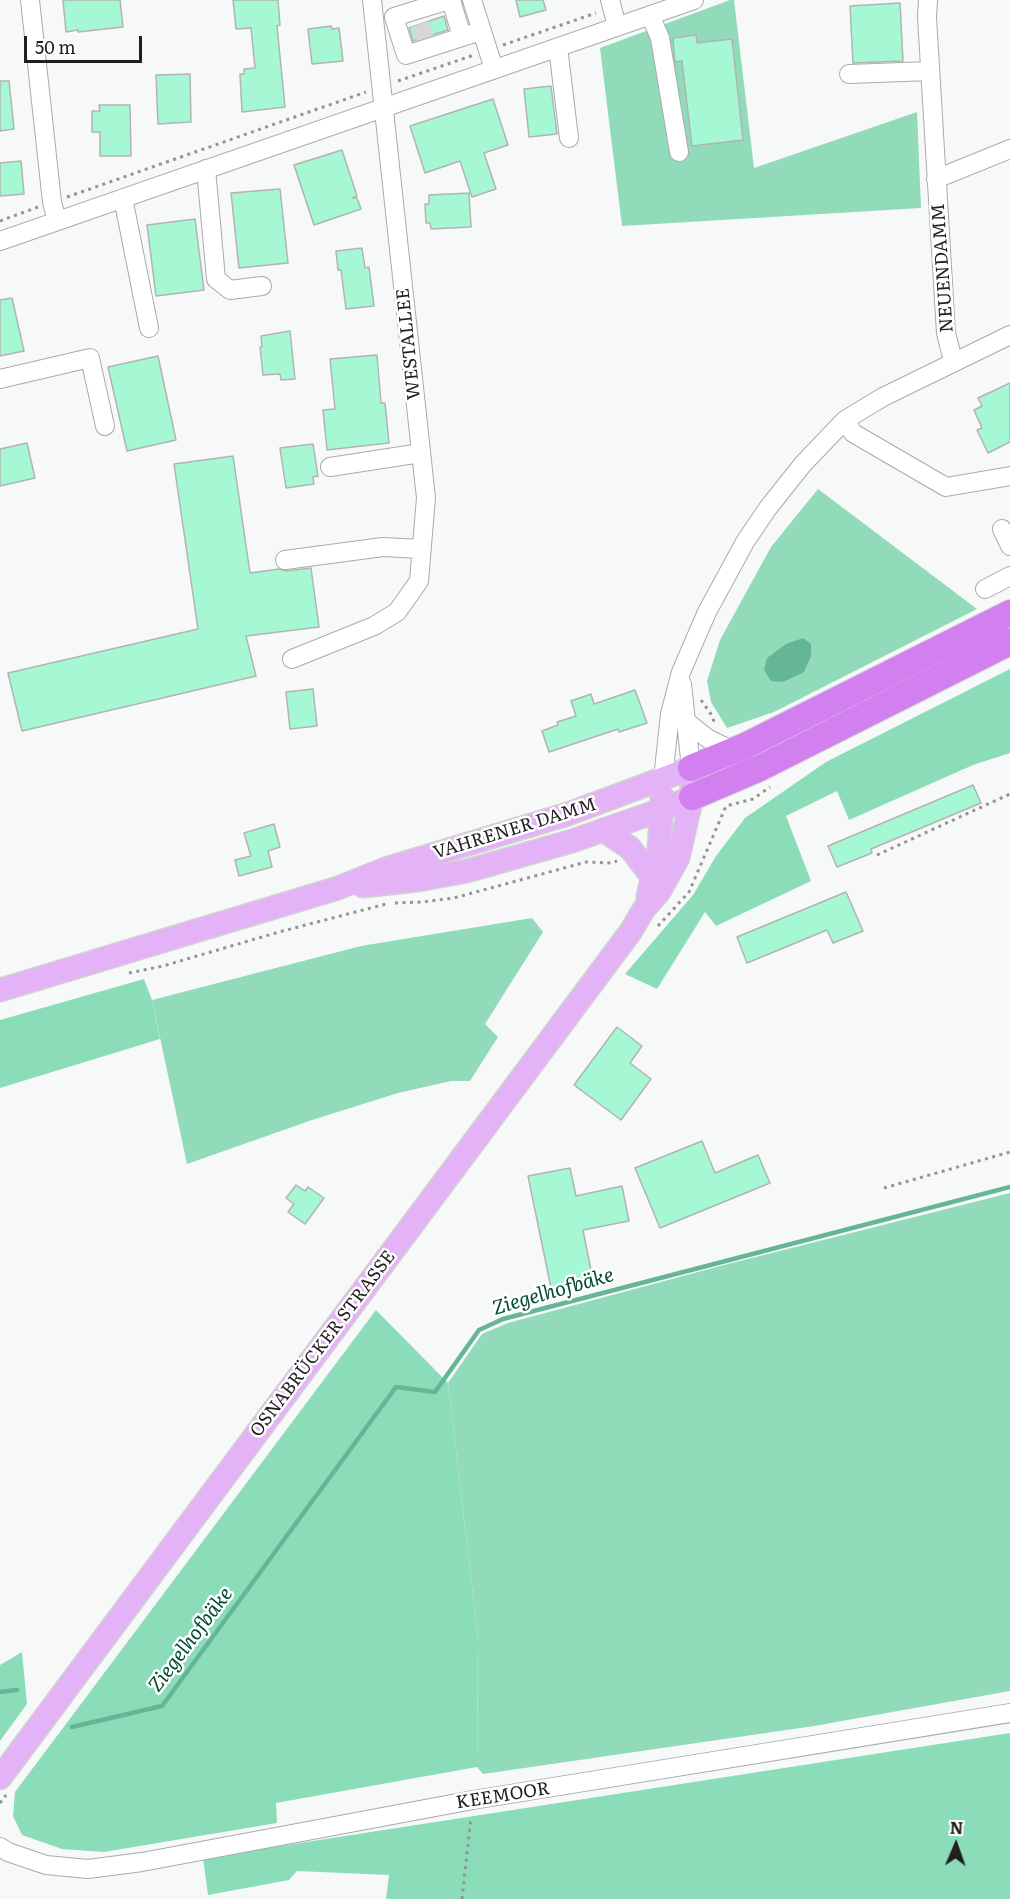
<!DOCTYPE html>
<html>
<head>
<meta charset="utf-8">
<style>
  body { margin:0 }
  #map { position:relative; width:1010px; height:1899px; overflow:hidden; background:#f6f9f8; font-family:Literata,serif }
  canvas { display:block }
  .north { position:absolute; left:926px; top:1815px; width:60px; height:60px; -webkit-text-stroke:4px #fff; paint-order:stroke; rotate:2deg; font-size:16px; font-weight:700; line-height:24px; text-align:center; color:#1f201f }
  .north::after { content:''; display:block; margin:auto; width:21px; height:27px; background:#1f201f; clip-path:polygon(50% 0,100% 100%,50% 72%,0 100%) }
  .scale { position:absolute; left:24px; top:36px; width:118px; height:27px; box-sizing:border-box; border:3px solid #1f201f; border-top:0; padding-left:8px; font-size:18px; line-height:21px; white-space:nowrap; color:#1f201f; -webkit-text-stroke:4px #fff; paint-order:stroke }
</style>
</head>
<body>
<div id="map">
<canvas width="1010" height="1899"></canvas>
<div class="north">N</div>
<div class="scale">50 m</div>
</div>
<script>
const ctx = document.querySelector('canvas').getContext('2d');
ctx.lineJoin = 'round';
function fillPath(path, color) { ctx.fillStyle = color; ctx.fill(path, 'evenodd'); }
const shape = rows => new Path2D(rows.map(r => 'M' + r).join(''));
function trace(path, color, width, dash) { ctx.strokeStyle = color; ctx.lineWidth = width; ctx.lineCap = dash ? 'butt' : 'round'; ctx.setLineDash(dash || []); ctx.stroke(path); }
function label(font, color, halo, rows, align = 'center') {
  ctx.font = font + ' Literata,serif'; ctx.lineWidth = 5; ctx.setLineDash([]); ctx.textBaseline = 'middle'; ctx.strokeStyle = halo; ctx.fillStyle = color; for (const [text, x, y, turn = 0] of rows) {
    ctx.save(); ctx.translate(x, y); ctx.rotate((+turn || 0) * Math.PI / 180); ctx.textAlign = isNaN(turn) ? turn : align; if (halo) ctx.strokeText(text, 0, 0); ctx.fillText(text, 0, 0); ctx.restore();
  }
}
const green = shape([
  [730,0,734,0,754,168,917,112,921,208,622,226,600,48],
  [818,489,977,609,774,712,727,728,711,702,707,681,720,640,771,547],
  [532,918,543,932,485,1024,498,1037,470,1081,451,1081,398,1093,312,1120,187,1164,152,1000,361,946],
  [1010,1193,1010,1691,814,1726,483,1774,477,1767,478,1638,448,1383,482,1334,508,1323,724,1265]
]);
const forest = shape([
  [1010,669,1010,753,973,765,849,820,837,791,786,816,811,881,716,926,705,912,657,989,625,974,693,895,716,856,745,818,826,762],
  [144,979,152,1000,160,1039,0,1088,0,1020],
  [376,1310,448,1383,478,1638,477,1767,276,1803,277,1823,104,1852,62,1849,22,1835,13,1816,15,1792],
  [22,1652,27,1704,0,1741,0,1665],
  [1010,1733,1010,1899,386,1899,389,1875,297,1871,289,1880,208,1895,203,1858]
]);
const water = shape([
  [803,638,811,644,811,656,804,672,783,682,771,681,764,670,767,658,786,644]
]);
const stream = shape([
  [0,1692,17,1690],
  [72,1727,162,1706,396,1387,435,1392,479,1330,503,1319,1010,1187]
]);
const building = shape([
  [63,0,120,0,123,27,78,32,78,30,66,32,63,0],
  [233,0,278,0,280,25,277,26,285,107,242,112,240,74,244,74,244,69,255,68,251,28,236,29,233,0],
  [516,0,543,0,546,10,520,17,516,0],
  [900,3,903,61,853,63,850,6,900,3],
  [444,16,448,30,413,41,409,28,444,16],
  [331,26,332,29,339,28,343,61,312,64,308,29,331,26],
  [696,35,697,43,732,39,743,140,692,146,682,61,675,62,673,38,696,35],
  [190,74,191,122,158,124,156,75,190,74],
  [0,81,9,81,14,129,0,131,0,81],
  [551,86,557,134,529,137,524,89,551,86],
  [493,99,508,145,484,153,496,189,472,197,460,161,425,173,410,126,493,99],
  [99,105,130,105,131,156,100,156,100,132,92,132,92,111,100,111,99,105],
  [342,150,357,196,352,198,357,198,361,209,314,225,294,165,342,150],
  [21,161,24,194,0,196,0,163,21,161],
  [280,189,288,263,239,268,231,193,280,189],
  [469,193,471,227,431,229,430,223,426,223,425,204,429,204,429,195,469,193],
  [195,219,204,290,156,296,147,225,195,219],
  [362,248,365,268,369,267,374,306,346,309,341,270,338,270,336,251,362,248],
  [12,298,24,351,0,356,0,300,12,298],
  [290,331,295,379,281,380,280,374,263,375,260,347,262,347,261,336,290,331],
  [377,355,381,403,385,403,389,443,327,450,323,410,335,409,330,359,377,355],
  [158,356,176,440,127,451,108,367,158,356],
  [1010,383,1010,442,988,453,977,430,982,428,974,410,982,406,978,398,1010,383],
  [27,443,35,478,0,486,0,449,27,443],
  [313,444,318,476,313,477,314,484,286,488,280,448,313,444],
  [233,456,250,573,279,569,286,571,311,568,319,627,246,636,256,676,22,731,8,673,198,629,174,464,233,456],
  [313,689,317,726,290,729,286,692,313,689],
  [635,690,647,723,619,732,618,729,549,752,542,731,558,725,557,722,576,716,571,701,591,694,594,704,635,690],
  [973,785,981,803,871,849,872,853,837,867,828,846,973,785],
  [274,824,280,847,268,851,272,867,239,876,235,860,251,856,244,833,274,824],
  [846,892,863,931,833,943,827,930,747,963,737,937,846,892],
  [617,1027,642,1046,630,1063,651,1079,621,1120,574,1085,617,1027],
  [702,1141,715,1173,758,1155,770,1183,660,1228,635,1168,702,1141],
  [570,1168,576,1196,622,1186,629,1221,583,1230,594,1285,552,1293,528,1176,570,1168],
  [296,1185,305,1191,308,1187,324,1198,305,1224,288,1212,294,1204,286,1198,296,1185]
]);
const minorTunnel = shape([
  [420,24,425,38]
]);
const path = shape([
  [503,45,596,13],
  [398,81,474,55],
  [67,197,366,92],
  [0,221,38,207],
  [701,700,713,717,714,723],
  [877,855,1010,794],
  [395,903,422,902,454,898,586,862,611,863,617,861],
  [658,926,689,892,726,806,753,799,770,787],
  [129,973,163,966,279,932,386,904],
  [884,1188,1010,1152],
  [0,1803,6,1795],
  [462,1899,471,1817]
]);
const minor = shape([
  [30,0,52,202,57,221],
  [449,0,394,17,406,55,481,31],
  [451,0,462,37],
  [472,0,494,69],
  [610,0,617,26],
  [928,0,927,17,946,333,953,361],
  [650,15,660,38,679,152],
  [558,47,569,138],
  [849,74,930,71],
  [206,169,216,279,230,290,262,286],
  [936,179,1010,149],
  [123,198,149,328],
  [0,241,694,0],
  [0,379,90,358,105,426],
  [845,420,853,433,946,487,1010,476],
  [330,467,421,453],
  [1002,529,1010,546],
  [285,560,383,547,422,549],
  [985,589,1010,576],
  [292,659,374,626,397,612,419,581,426,498,372,0],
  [682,684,691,768],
  [687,722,707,738,733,751],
  [663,779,670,714,681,672,707,612,745,542,768,508,803,464,845,420,883,397,1010,335],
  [0,1847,8,1852,46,1865,88,1869,142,1862,473,1800,1010,1713]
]);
const major = shape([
  [603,830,630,848,653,878],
  [363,886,418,880,467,871,572,841,661,810,692,797],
  [648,896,659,849,662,796],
  [0,990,338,888,385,869,568,814,691,768,692,797,678,858,659,892,644,909,631,931,0,1778]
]);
const highway = shape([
  [691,768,745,746,1010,613],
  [692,797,760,768,1010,642]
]);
const streetNames = [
  ["NEUENDAMM",943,268,-94],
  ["WESTALLEE",409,344,-96],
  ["VAHRENER DAMM",515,829,-17],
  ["OSNABRÜCKER STRASSE",323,1344,-53],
  ["KEEMOOR",503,1796,-9]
];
const waterNames = [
  ["Ziegelhofbäke",553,1292,-16],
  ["Ziegelhofbäke",191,1640,-53]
];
fillPath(green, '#91daba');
fillPath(forest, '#8bddb9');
fillPath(water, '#65b694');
trace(stream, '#65b694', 4.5);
fillPath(building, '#a5f8d3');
trace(building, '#b1b4b2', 1.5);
trace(minorTunnel, '#d6d8d7', 18, [18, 9]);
trace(minor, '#a8abaa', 20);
trace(major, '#d2d2d2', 25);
trace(highway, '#d2d2d2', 28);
trace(path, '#939594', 3, [3, 4.5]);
trace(minor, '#fff', 18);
trace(major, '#e4b2f6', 22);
trace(highway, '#d27ff0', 26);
label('18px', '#1f201f', '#fff', streetNames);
label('italic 20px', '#034b34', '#fff', waterNames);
</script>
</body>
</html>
